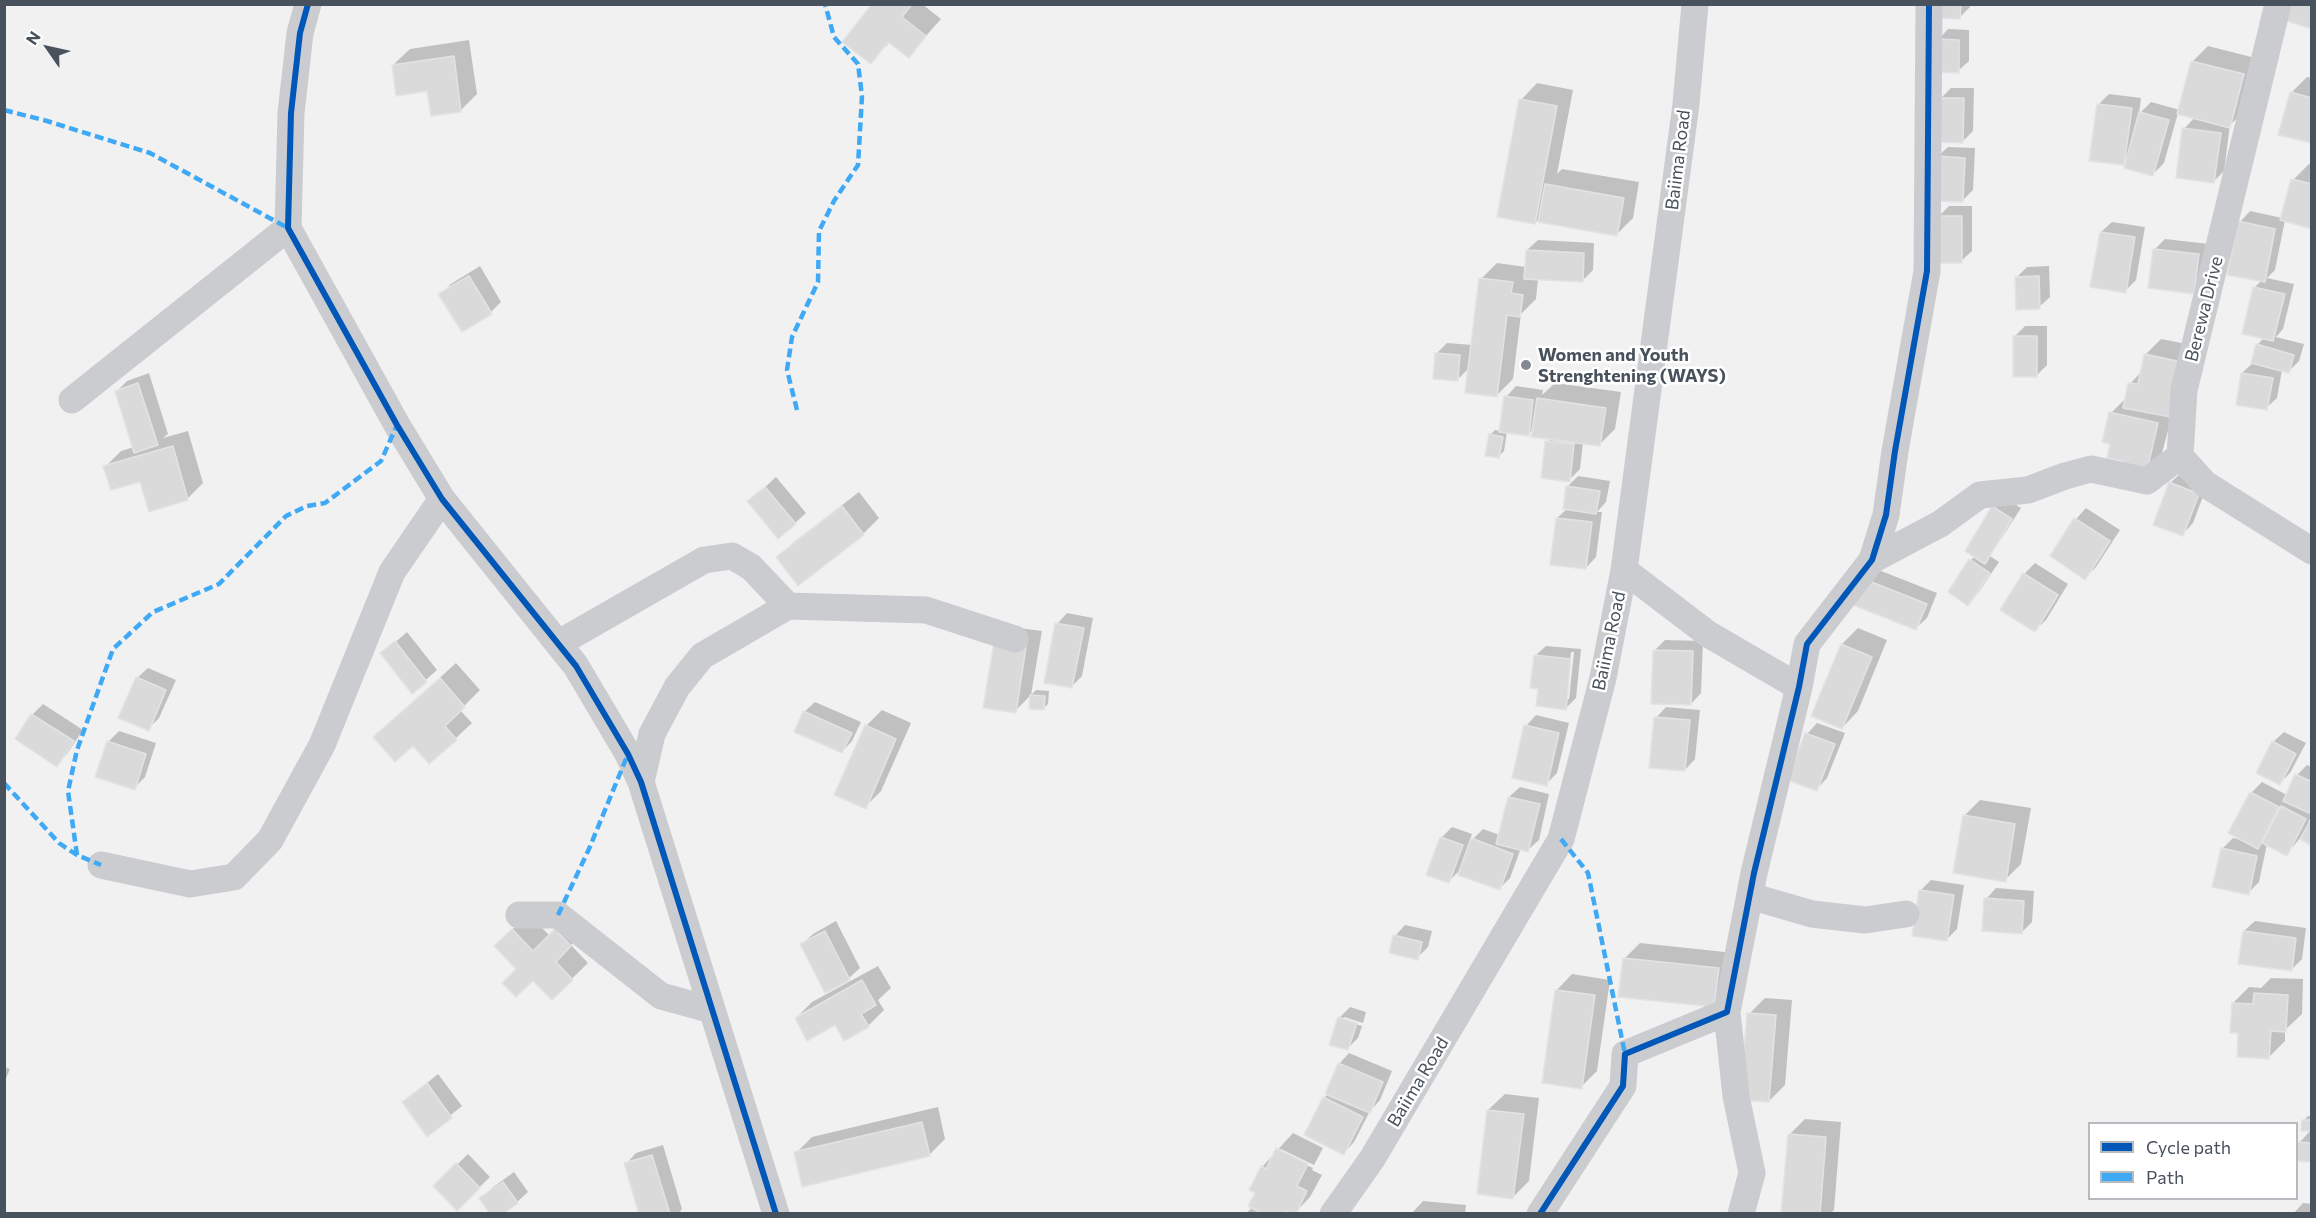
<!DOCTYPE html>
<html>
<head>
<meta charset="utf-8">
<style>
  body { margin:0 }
  #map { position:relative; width:2316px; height:1218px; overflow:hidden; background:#f1f1f1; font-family:Commissioner,sans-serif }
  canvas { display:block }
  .frame { position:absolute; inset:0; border:6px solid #48525d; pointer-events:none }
  .legend { position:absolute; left:2088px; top:1122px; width:210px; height:78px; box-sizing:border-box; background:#fff; border:2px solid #b6babe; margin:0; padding:8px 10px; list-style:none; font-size:18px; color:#48525d }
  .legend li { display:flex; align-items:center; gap:12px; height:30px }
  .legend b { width:30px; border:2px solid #b6babe }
  .north { position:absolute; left:18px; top:18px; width:60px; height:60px; -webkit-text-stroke:4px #fff; paint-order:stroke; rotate:304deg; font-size:16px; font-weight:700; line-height:24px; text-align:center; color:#48525d }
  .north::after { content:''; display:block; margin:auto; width:21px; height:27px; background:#48525d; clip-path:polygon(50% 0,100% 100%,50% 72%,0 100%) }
</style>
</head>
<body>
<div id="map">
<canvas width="2316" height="1218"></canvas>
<div class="frame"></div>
<ul class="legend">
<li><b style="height:8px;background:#0057b8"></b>Cycle path</li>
<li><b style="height:8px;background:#3fa9f5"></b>Path</li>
</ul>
<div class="north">N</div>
</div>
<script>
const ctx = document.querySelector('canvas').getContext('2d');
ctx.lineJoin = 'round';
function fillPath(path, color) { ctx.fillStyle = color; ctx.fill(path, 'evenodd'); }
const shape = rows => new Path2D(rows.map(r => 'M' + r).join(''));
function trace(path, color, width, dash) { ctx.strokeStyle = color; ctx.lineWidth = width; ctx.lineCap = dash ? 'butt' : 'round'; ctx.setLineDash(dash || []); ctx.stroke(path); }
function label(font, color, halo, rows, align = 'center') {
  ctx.font = font + ' Commissioner,sans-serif'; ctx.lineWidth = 5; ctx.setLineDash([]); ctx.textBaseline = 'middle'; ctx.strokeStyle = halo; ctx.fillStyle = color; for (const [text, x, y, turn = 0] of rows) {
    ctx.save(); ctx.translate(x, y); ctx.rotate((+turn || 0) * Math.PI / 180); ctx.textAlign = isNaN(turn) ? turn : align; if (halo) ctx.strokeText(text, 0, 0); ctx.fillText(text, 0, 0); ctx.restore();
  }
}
const shadow = shape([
  [874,4,922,4,941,19,908,56,890,42,871,62],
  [1937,4,1970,4,1970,7,1960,17],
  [1948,29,1969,30,1969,61,1958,71,1938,40],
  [469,40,477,94,461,110,393,65,410,49],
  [2208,46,2259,59,2246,110,2230,125,2224,171,2214,181,2184,129,2195,117,2178,113,2164,163,2153,174,2128,159,2123,164,2098,105,2109,94,2141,98,2139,114,2151,102,2180,110,2192,62],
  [2307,77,2312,78,2312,142,2291,93],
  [1537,83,1573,90,1557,174,1562,169,1639,182,1633,218,1617,234,1538,220,1535,223,1521,100],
  [1951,88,1974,88,1973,131,1963,141,1940,99],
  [1948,147,1975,148,1973,190,1962,201,1937,157],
  [2309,164,2312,164,2312,227,2285,220,2275,270,2267,278,2294,284,2283,329,2276,337,2304,344,2299,361,2289,371,2282,370,2277,398,2266,408,2242,373,2254,362,2257,345,2264,338,2254,288,2262,280,2240,222,2250,211,2282,218,2293,180],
  [1949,206,1972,206,1972,251,1961,261,1938,217],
  [2112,222,2145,227,2136,280,2125,291,2101,232],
  [2165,239,2209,244,2204,282,2194,292,2155,249],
  [1538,240,1594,243,1593,270,1582,281,1538,279,1536,299,1521,314,1513,379,1497,395,1470,367,1457,380,1437,353,1447,343,1473,345,1481,279,1497,263,1526,267,1527,250],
  [480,266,501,302,491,312,440,295,451,284],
  [2049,266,2050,297,2039,307,2016,278,2027,267],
  [2025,326,2047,326,2047,365,2036,376,2015,336],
  [2161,339,2197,346,2172,415,2161,457,2145,473,2124,460,2112,443,2111,413,2127,397,2130,384,2142,371,2145,355],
  [149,373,168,434,163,438,188,431,203,483,187,499,105,467,121,451,134,447,117,391,127,381],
  [1555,383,1621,392,1615,429,1599,445,1583,442,1580,469,1569,480,1547,442,1551,438,1534,428,1528,434,1507,431,1504,451,1499,456,1490,435,1495,430,1501,431,1506,397,1516,386,1543,390,1542,395],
  [2181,473,2208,483,2193,523,2183,534,2170,483],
  [1578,476,1610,481,1606,502,1597,512,1602,512,1596,557,1586,568,1557,518,1567,509,1568,486],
  [776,477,806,513,795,523,749,502],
  [859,492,879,518,863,534,778,558,794,542],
  [2003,497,2021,508,1990,556,1999,562,1978,593,1968,604,1971,560,1975,556,1993,507],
  [2086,508,2120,530,2096,567,2085,578,2052,556,2076,519],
  [2035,563,2068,584,2046,620,2035,630,2024,574],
  [1876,569,1937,593,1927,618,1916,628,1855,604],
  [1067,613,1093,618,1082,676,1072,686,1057,624],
  [1011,627,1042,631,1031,695,1015,711],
  [1858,628,1887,640,1858,711,1842,728,1813,716,1842,644],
  [407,632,437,670,412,692,382,654],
  [1665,640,1703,641,1701,693,1691,704,1654,651],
  [1546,646,1581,649,1576,698,1566,708,1540,688,1535,656],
  [1571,652,1574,652,1569,699,1566,699],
  [456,663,480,690,460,710,472,723,456,738,429,762,413,744,375,737],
  [148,668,176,680,159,718,148,729,137,678],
  [1036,690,1049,691,1048,704,1043,709,1031,695],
  [815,702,861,722,852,741,842,752,804,712],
  [43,704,83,730,67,754,57,765,17,739,32,715],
  [1666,707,1700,710,1695,759,1685,770,1656,718],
  [882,710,911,723,881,791,865,807,866,726],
  [1536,715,1569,723,1557,773,1546,784,1526,726],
  [1817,723,1845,733,1827,778,1817,789,1789,779,1807,734],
  [119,731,156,743,145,777,134,788,108,742],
  [2284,732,2306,743,2290,773,2280,783,2273,742],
  [2307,765,2312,767,2312,816,2308,822,2311,823,2312,844,2300,838,2287,854,2267,844,2259,882,2248,893,2222,849,2233,838,2243,840,2251,793,2262,782,2287,795,2297,775],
  [1520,787,1549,794,1539,840,1528,850,1521,848,1510,878,1500,888,1462,868,1448,882,1428,874,1442,837,1452,827,1472,834,1469,843,1483,829,1500,835,1509,797],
  [1980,800,2031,808,2021,864,2005,880,1964,816],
  [1931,880,1964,885,1957,929,1947,939,1921,890],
  [1996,888,2034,891,2032,922,2021,933,1986,899],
  [528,914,550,936,572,914,586,929,571,945,588,963,552,998,534,979,518,969,496,946],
  [836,921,860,968,849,978,826,991,802,944,813,934],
  [2255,921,2306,928,2302,959,2291,970,2244,931],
  [1405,925,1432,931,1428,947,1417,958,1395,936],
  [1640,943,1734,953,1730,989,1714,1005,1624,959],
  [878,966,891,988,878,1000,884,1010,868,1026,796,1018,812,1002],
  [1572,974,1610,980,1597,1071,1581,1087,1556,991],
  [2271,978,2303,979,2302,1014,2285,1030,2285,1041,2269,1057,2240,1032,2233,1003,2249,987,2261,988],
  [1765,998,1792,1000,1785,1085,1769,1101,1749,1014],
  [1350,1007,1366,1012,1363,1023,1344,1017,1344,1020,1362,1026,1358,1038,1348,1048,1339,1018],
  [1349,1053,1392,1071,1380,1100,1370,1111,1354,1142,1344,1153,1324,1098,1328,1094,1339,1064],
  [4,1067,10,1069,4,1083],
  [438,1074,462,1106,427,1134,404,1102],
  [1505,1094,1539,1098,1529,1181,1513,1197,1488,1110],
  [938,1107,945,1139,929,1155,796,1153,812,1137],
  [2308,1116,2312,1116,2312,1160,2299,1143,2311,1130,2304,1120],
  [1805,1119,1841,1122,1834,1210,1830,1214,1783,1214,1789,1135],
  [1293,1133,1323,1148,1314,1165,1281,1149,1281,1153,1313,1168,1312,1170,1322,1175,1310,1197,1294,1214,1289,1211,1287,1214,1246,1214,1252,1207,1262,1167],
  [663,1145,682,1209,678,1214,641,1214,626,1164,636,1153],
  [468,1154,490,1177,457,1209,435,1186],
  [514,1172,528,1192,517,1202,481,1199,492,1188],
  [1423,1201,1466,1205,1465,1214,1411,1214],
  [2303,1203,2312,1204,2312,1214,2293,1214]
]);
const building = shape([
  [872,4,912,4,902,17,926,36,909,58,888,42,871,64,842,42,872,4],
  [1936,4,1961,4,1960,19,1936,18,1936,4],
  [2290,4,2312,4,2312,29,2284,20,2290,4],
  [1936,39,1959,40,1959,73,1935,72,1936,39],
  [454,56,461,112,431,116,427,91,396,96,392,65,454,56],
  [2191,61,2244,74,2230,128,2177,114,2191,61],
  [2290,92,2312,98,2312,143,2278,135,2290,92],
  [1939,98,1964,98,1963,143,1939,142,1939,98],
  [1519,99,1557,106,1535,224,1497,217,1519,99],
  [2097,104,2132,108,2124,165,2089,161,2097,104],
  [2139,112,2169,120,2153,176,2124,168,2139,112],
  [2182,128,2221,133,2214,183,2176,178,2182,128],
  [1936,156,1965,158,1963,202,1934,201,1936,156],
  [2291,179,2312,184,2312,229,2280,220,2291,179],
  [1545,184,1624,198,1617,236,1538,222,1545,184],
  [1937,216,1962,216,1962,263,1937,263,1937,216],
  [2238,221,2275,229,2265,282,2227,275,2238,221],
  [2100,232,2135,237,2126,293,2090,287,2100,232],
  [2153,249,2199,254,2194,294,2148,288,2153,249],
  [1526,250,1584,253,1583,282,1524,279,1526,250],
  [469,276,492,314,462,332,438,294,469,276],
  [2039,276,2040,309,2016,310,2015,277,2039,276],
  [1479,278,1513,282,1511,293,1523,295,1520,317,1507,315,1497,397,1465,393,1479,278],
  [2253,287,2285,294,2273,341,2242,334,2253,287],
  [2013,336,2037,336,2037,377,2013,377,2013,336],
  [2256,344,2294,355,2289,373,2251,363,2256,344],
  [1435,353,1460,355,1458,381,1433,379,1435,353],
  [2144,354,2182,362,2171,417,2123,408,2128,383,2138,384,2144,354],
  [2241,373,2273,378,2267,410,2236,405,2241,373],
  [138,383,158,445,134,453,115,391,138,383],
  [1504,396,1533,400,1529,436,1499,432,1504,396],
  [1537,398,1606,408,1600,446,1531,437,1537,398],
  [2109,412,2158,423,2146,475,2121,469,2122,461,2107,458,2110,444,2102,442,2109,412],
  [1489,434,1503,437,1499,458,1485,456,1489,434],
  [1545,441,1574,444,1570,482,1541,478,1545,441],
  [173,446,188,500,149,512,140,482,111,490,103,466,173,446],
  [2169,482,2199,494,2183,536,2153,525,2169,482],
  [1566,486,1600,491,1596,514,1563,509,1566,486],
  [765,487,796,524,778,539,747,501,765,487],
  [842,506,864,535,798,586,776,557,842,506],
  [1992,506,2012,519,1985,564,1965,551,1992,506],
  [1556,518,1592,522,1586,569,1550,565,1556,518],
  [2074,518,2110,541,2085,580,2050,556,2074,518],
  [1969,559,1990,573,1968,606,1948,592,1969,559],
  [2023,573,2058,595,2035,632,2000,610,2023,573],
  [1864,579,1927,604,1916,630,1853,605,1864,579],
  [1055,623,1084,628,1072,688,1044,683,1055,623],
  [395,641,427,682,412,694,380,653,395,641],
  [994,642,1026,647,1016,713,983,708,994,642],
  [1841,644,1872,657,1842,729,1811,716,1841,644],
  [1653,650,1693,651,1691,705,1651,704,1653,650],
  [1534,655,1571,659,1566,710,1536,706,1538,689,1530,688,1534,655],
  [136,677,166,690,149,731,118,718,136,677],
  [440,678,465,707,445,726,457,740,429,764,413,746,395,762,373,737,440,678],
  [1030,695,1045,696,1044,710,1029,709,1030,695],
  [803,711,852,733,842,753,794,732,803,711],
  [31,714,74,741,57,767,15,739,31,714],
  [1654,717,1690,720,1685,771,1649,768,1654,717],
  [865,725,896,739,866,809,834,795,865,725],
  [1524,725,1559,733,1547,786,1512,778,1524,725],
  [1805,733,1835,744,1817,791,1787,780,1805,733],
  [107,741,146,754,135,790,95,777,107,741],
  [2272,741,2296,754,2280,785,2256,773,2272,741],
  [2295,774,2312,782,2312,808,2309,813,2283,801,2295,774],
  [2250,792,2279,807,2258,849,2228,833,2250,792],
  [1508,797,1540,804,1528,852,1496,844,1508,797],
  [2281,806,2306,819,2287,856,2262,843,2281,806],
  [1963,815,2015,824,2006,882,1953,873,1963,815],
  [2312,818,2312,846,2300,839,2312,818],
  [1440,837,1463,845,1449,883,1426,875,1440,837],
  [1471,838,1513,854,1500,890,1458,875,1471,838],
  [2221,848,2257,856,2249,895,2212,887,2221,848],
  [1919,890,1954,895,1947,941,1912,936,1919,890],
  [1984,898,2024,901,2022,934,1982,931,1984,898],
  [512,929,533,951,555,929,571,946,556,962,573,980,552,1000,533,981,516,997,502,983,516,969,494,946,512,929],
  [825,931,850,980,825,993,800,944,825,931],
  [2243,931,2296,938,2292,971,2238,964,2243,931],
  [1393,935,1422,942,1418,960,1389,953,1393,935],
  [1623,958,1719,968,1714,1007,1618,997,1623,958],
  [862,980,876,1005,861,1014,869,1027,844,1041,835,1025,807,1041,795,1018,862,980],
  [1555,990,1595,995,1582,1089,1542,1083,1555,990],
  [2254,993,2288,995,2286,1032,2271,1031,2269,1059,2237,1057,2238,1033,2230,1033,2232,1003,2253,1004,2254,993],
  [1747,1013,1776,1015,1769,1102,1740,1100,1747,1013],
  [1338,1017,1357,1023,1348,1050,1329,1045,1338,1017],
  [1338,1063,1383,1082,1370,1113,1325,1094,1338,1063],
  [427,1083,452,1118,427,1137,402,1102,427,1083],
  [1323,1097,1363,1117,1344,1155,1304,1135,1323,1097],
  [1487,1110,1524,1114,1513,1199,1477,1194,1487,1110],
  [2302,1120,2312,1120,2312,1131,2301,1131,2302,1120],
  [922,1122,930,1156,802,1187,794,1152,922,1122],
  [1788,1134,1826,1137,1820,1214,1781,1214,1788,1134],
  [2297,1142,2312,1143,2312,1162,2296,1161,2297,1142],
  [1276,1148,1308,1164,1297,1186,1307,1191,1296,1214,1286,1211,1285,1214,1263,1214,1248,1206,1255,1193,1249,1190,1261,1166,1266,1169,1276,1148],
  [652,1155,670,1214,639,1214,624,1163,652,1155],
  [456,1163,480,1188,457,1211,433,1186,456,1163],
  [503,1182,518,1203,503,1214,490,1214,479,1198,503,1182]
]);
const minor = shape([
  [308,4,300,33,291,113,288,228,397,425,442,499,576,666,628,754,641,782,776,1214],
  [2278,4,2184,390,2180,456,2205,484,2312,551],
  [72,400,288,228],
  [1872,560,1940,524,1980,495,2028,490,2065,476,2091,469,2147,481,2180,456],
  [1624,570,1708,634,1799,687],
  [559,643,704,560,732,556,751,567,788,606],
  [641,782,652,734,677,687,702,656,788,606,926,610,1015,639],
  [101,865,190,884,234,877,270,840,322,745,392,572,442,499],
  [1750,896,1812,914,1865,920,1906,914],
  [519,915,558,915,661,996,712,1010],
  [1727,1012,1736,1096,1752,1173,1741,1214],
  [1333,1214,1372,1159,1561,839,1603,678,1624,570,1686,104,1695,4],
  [1540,1214,1623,1086,1625,1054,1727,1012,1754,873,1799,687,1807,644,1872,560,1886,515,1895,451,1927,271,1929,4]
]);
const quiet = shape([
  [4,110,47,121,150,153,288,228],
  [797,410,787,370,792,337,818,282,819,231,834,201,858,165,862,96,858,64,834,37,825,4],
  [4,783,59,843,77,855,101,865],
  [1561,839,1588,873,1625,1054],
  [77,855,68,791,77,750,113,649,153,612,219,584,286,516,307,506,325,503,381,461,397,425],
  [558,915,589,849,628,754]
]);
const cycleway = shape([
  [308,4,300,33,291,113,288,228,397,425,442,499,576,666,628,754,641,782,776,1214],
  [1540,1214,1623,1086,1625,1054,1727,1012,1754,873,1799,687,1807,644,1872,560,1886,515,1895,451,1927,271,1929,4]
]);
const markers = [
  [1526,365,6,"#838a91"]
];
const streetNames = [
  ["Baiima Road",1678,160,-83],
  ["Berewa Drive",2204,309,-76],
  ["Baiima Road",1609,641,-78],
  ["Baiima Road",1418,1082,-59]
];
const poiNames = [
  ["Women and Youth",1538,355],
  ["Strenghtening (WAYS)",1538,376]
];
fillPath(shadow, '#0003');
fillPath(building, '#dadadb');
trace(building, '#e2e3e4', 1.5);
trace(minor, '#cbcccf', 27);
trace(quiet, '#3fa9f5', 4.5, [9, 4.5]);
trace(cycleway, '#0057b8', 6);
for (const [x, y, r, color] of markers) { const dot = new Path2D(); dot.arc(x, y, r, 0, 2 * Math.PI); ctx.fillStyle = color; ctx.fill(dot); trace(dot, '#fff', 2); }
label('18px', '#48525d', '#fff', streetNames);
label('bold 18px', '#48525d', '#fff', poiNames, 'left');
</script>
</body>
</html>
